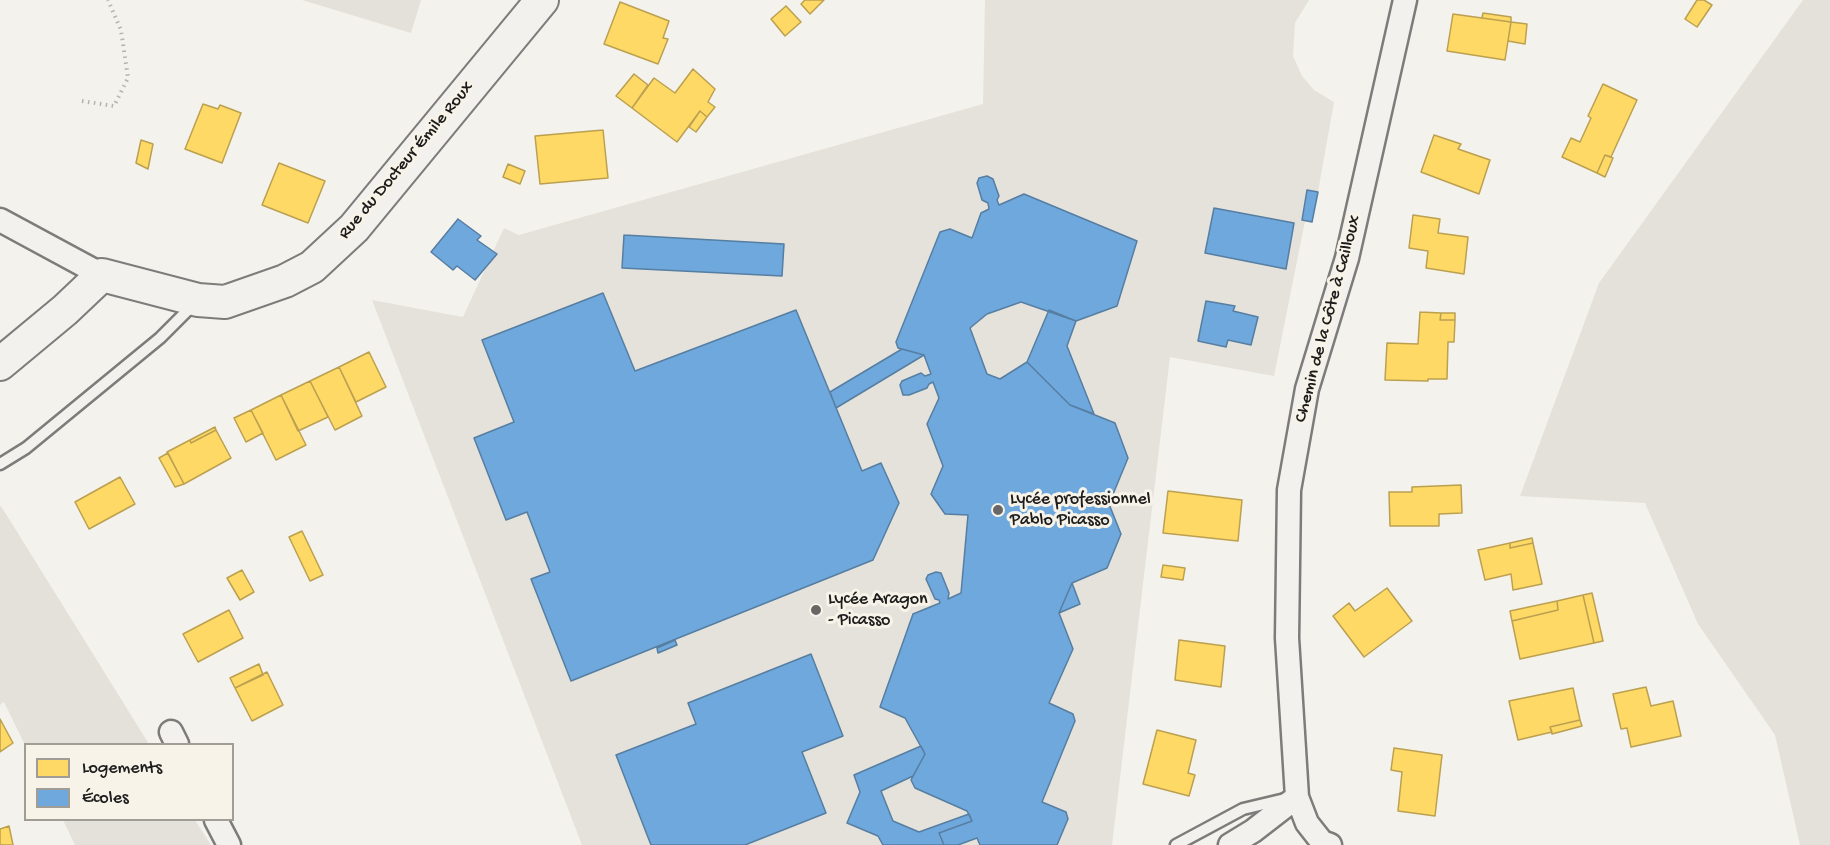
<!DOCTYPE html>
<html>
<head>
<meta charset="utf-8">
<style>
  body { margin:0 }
  #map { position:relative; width:1830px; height:845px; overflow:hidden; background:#f4f2ec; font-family:"Gochi Hand",sans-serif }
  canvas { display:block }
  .legend { position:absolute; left:24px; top:743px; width:210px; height:78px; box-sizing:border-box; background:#f7f3e8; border:2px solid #9f9d96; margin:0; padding:8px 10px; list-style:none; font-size:18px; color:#1c1c1c }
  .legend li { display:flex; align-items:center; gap:12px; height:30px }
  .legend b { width:30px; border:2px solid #9f9d96 }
</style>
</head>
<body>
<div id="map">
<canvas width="1830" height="845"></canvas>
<ul class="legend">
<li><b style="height:16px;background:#ffd966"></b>Logements</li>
<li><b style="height:16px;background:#6fa8dc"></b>Écoles</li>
</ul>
</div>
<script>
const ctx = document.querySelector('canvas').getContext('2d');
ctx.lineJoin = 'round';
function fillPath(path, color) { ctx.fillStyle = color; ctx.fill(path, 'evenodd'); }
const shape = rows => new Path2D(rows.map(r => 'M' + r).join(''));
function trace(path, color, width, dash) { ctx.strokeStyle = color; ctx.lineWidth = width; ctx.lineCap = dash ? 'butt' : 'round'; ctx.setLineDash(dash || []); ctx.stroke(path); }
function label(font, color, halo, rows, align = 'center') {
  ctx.font = font + ' "Gochi Hand",sans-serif'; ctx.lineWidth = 6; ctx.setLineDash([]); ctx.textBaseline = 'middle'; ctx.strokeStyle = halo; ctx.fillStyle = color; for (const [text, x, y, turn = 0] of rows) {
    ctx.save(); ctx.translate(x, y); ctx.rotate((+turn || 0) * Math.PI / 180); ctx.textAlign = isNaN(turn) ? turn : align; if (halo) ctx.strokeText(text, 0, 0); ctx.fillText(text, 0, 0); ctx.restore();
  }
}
const built = shape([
  [985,0,1309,0,1295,23,1293,56,1302,76,1314,90,1334,102,1318,192,1307,191,1302,219,1305,221,1274,376,1170,357,1112,845,582,845,372,300,463,317,504,228,519,235,983,104]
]);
const green = shape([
  [302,0,421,0,411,33],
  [1803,0,1830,0,1830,845,1800,845,1775,735,1698,624,1645,503,1520,496,1599,283],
  [0,506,1,506,149,744,25,745,4,702,0,705],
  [63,820,195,820,211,845,75,845]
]);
const homes = shape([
  [805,0,824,0,810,14,801,4,805,0],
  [1697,0,1704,0,1712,5,1697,27,1685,19,1697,0],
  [620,2,669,21,663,38,668,39,658,64,604,44,620,2],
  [786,6,801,22,785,36,771,19,786,6],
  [1483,13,1511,17,1511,22,1482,18,1483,13],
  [1453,14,1511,22,1505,60,1447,51,1453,14],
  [1511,22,1527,24,1525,44,1508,41,1511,22],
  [693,69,715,89,708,102,715,107,707,117,700,111,677,142,632,108,654,78,675,93,693,69],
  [634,74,648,85,632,108,616,96,634,74],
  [1603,84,1637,100,1611,157,1605,155,1597,173,1562,157,1571,138,1580,142,1591,118,1588,116,1603,84],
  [203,104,218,109,220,105,241,113,222,163,185,149,203,104],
  [700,111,707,117,696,132,689,127,700,111],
  [603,130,608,178,540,184,535,136,603,130],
  [1434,135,1461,144,1458,149,1490,160,1479,194,1421,172,1434,135],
  [141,140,153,144,148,169,136,163,141,140],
  [1605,155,1613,158,1605,177,1597,173,1605,155],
  [279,163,325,181,308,223,262,205,279,163],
  [508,164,525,171,520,184,503,177,508,164],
  [1413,215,1440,219,1438,233,1468,237,1464,274,1426,268,1428,251,1409,248,1413,215],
  [1420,312,1441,313,1440,320,1455,320,1454,342,1448,342,1447,379,1428,379,1428,381,1385,380,1387,343,1418,344,1420,312],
  [1441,313,1455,313,1455,320,1440,320,1441,313],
  [369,352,386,387,356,402,339,367,369,352],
  [339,367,362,416,335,430,310,381,339,367],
  [310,381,328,417,298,431,281,395,310,381],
  [281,395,306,445,276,460,251,410,281,395],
  [251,410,263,433,246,442,234,418,251,410],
  [215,427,216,430,191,443,190,440,215,427],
  [216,430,231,458,184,484,167,452,190,440,191,443,216,430],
  [168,453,184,484,175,487,159,458,168,453],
  [120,477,135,504,89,529,75,502,120,477],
  [1461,485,1462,513,1439,514,1439,526,1390,526,1389,492,1412,492,1412,487,1461,485],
  [1168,491,1242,500,1238,541,1163,533,1168,491],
  [302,531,323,575,310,581,289,537,302,531],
  [1532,538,1533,543,1510,548,1510,543,1532,538],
  [1510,543,1510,548,1533,543,1542,584,1513,590,1511,574,1485,580,1478,550,1510,543],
  [1163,565,1185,568,1183,580,1161,577,1163,565],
  [242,570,254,592,240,600,227,578,242,570],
  [1387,588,1412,621,1364,657,1333,616,1349,603,1355,611,1387,588],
  [1592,593,1603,641,1594,643,1583,595,1592,593],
  [1583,595,1594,643,1520,659,1512,621,1558,610,1557,601,1583,595],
  [1557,601,1558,610,1512,621,1510,611,1557,601],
  [229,610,243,638,198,662,183,634,229,610],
  [1179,640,1225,646,1221,687,1175,680,1179,640],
  [259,664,263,675,235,688,230,678,259,664],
  [267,672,283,705,252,721,235,688,267,672],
  [1646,687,1651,706,1673,701,1681,736,1631,747,1627,728,1621,729,1613,694,1646,687],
  [1573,688,1580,720,1550,727,1552,732,1518,740,1509,701,1573,688],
  [0,719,13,743,0,752,0,719],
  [1580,720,1582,726,1552,734,1550,727,1580,720],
  [1157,730,1196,740,1188,773,1195,775,1189,796,1143,784,1157,730],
  [1394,748,1442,755,1435,816,1398,811,1402,772,1391,770,1394,748],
  [9,826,13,845,0,845,0,829,9,826]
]);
const schools = shape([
  [987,176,993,179,999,196,997,200,999,205,1024,194,1137,241,1117,306,1076,321,1021,302,987,314,970,328,987,374,1000,379,1027,362,1070,405,1115,423,1128,458,1109,504,1121,534,1107,568,1072,583,1059,613,1073,649,1049,703,1073,714,1075,721,1042,802,1066,812,1068,819,1057,845,980,845,977,838,958,845,944,845,939,833,972,821,967,811,915,788,911,780,925,754,905,718,880,707,913,614,940,603,939,600,935,599,926,579,928,575,936,572,941,573,949,593,948,599,961,593,968,515,945,514,931,494,943,466,927,424,939,398,933,382,929,384,927,388,909,395,903,395,900,385,902,381,921,373,925,376,931,374,924,355,898,348,896,342,940,232,950,229,972,238,981,213,989,209,988,203,982,200,977,183,979,178,987,176],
  [1307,190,1318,192,1312,222,1302,220,1307,190],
  [1214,208,1294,223,1286,269,1205,253,1214,208],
  [458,219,481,236,477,240,497,254,475,280,457,266,453,270,431,252,458,219],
  [624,235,784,244,782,276,622,268,624,235],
  [603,293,635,371,796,310,862,471,881,463,899,503,873,560,571,681,531,579,550,572,527,512,506,520,474,438,514,422,482,340,603,293],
  [1206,301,1235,306,1233,311,1258,317,1251,345,1228,340,1226,347,1198,341,1206,301],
  [1049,310,1076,321,1067,346,1094,414,1070,405,1027,362,1049,310],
  [902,349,924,355,836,408,830,392,902,349],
  [1072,583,1080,604,1059,613,1072,583],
  [675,640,677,645,658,653,657,648,675,640],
  [811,654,843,736,802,752,826,813,745,845,651,845,616,755,696,724,688,703,811,654],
  [921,746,925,754,913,776,881,791,893,821,919,832,969,814,972,821,939,833,944,845,883,845,878,836,847,823,860,792,854,775,921,746]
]);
const path = shape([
  [82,101,114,106,128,78,121,30,108,0]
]);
const lane = shape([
  [0,464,26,448,160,338,194,304],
  [1176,845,1243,809,1285,799]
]);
const street = shape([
  [0,220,102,275],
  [171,732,177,744],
  [216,820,229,845],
  [1230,845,1253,831,1297,797],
  [1330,845,1322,842,1307,823,1297,797,1287,638,1289,490,1307,389,1347,258,1405,0]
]);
const secondary = shape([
  [0,364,65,310,102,275,198,300,225,302,285,281,312,267,354,228,542,0]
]);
const markers = [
  [998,510,6,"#686765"],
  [816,610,6,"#686765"]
];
const streetNames = [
  ["Rue du Docteur Émile Roux",407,161,-50],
  ["Chemin de la Côte à Cailloux",1329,319,-75]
];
const poiNames = [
  ["Lycée professionnel",1010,500],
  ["Pablo Picasso",1010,521],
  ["Lycée Aragon",828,600],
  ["- Picasso",828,621]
];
fillPath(built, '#e4e2da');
fillPath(green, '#e4e1da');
fillPath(homes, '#ffd966');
trace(homes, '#bba050', 1.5);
fillPath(schools, '#6fa8dc');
trace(schools, '#567ea2', 1.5);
trace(lane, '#7d7c7a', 15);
trace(street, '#7d7c7a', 27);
trace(secondary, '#7d7c7a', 36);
trace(path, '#b4b3b0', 4, [1.5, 4.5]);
trace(lane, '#f2f1ed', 10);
trace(street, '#f2f1ed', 22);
trace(secondary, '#f2f1ed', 32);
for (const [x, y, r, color] of markers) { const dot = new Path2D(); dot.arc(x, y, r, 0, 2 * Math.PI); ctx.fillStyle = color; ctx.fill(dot); trace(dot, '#f7f3e8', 2); }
label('18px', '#1c1c1c', '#f7f3e8', streetNames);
label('18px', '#1c1c1c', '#f7f3e8', poiNames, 'left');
</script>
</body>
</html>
